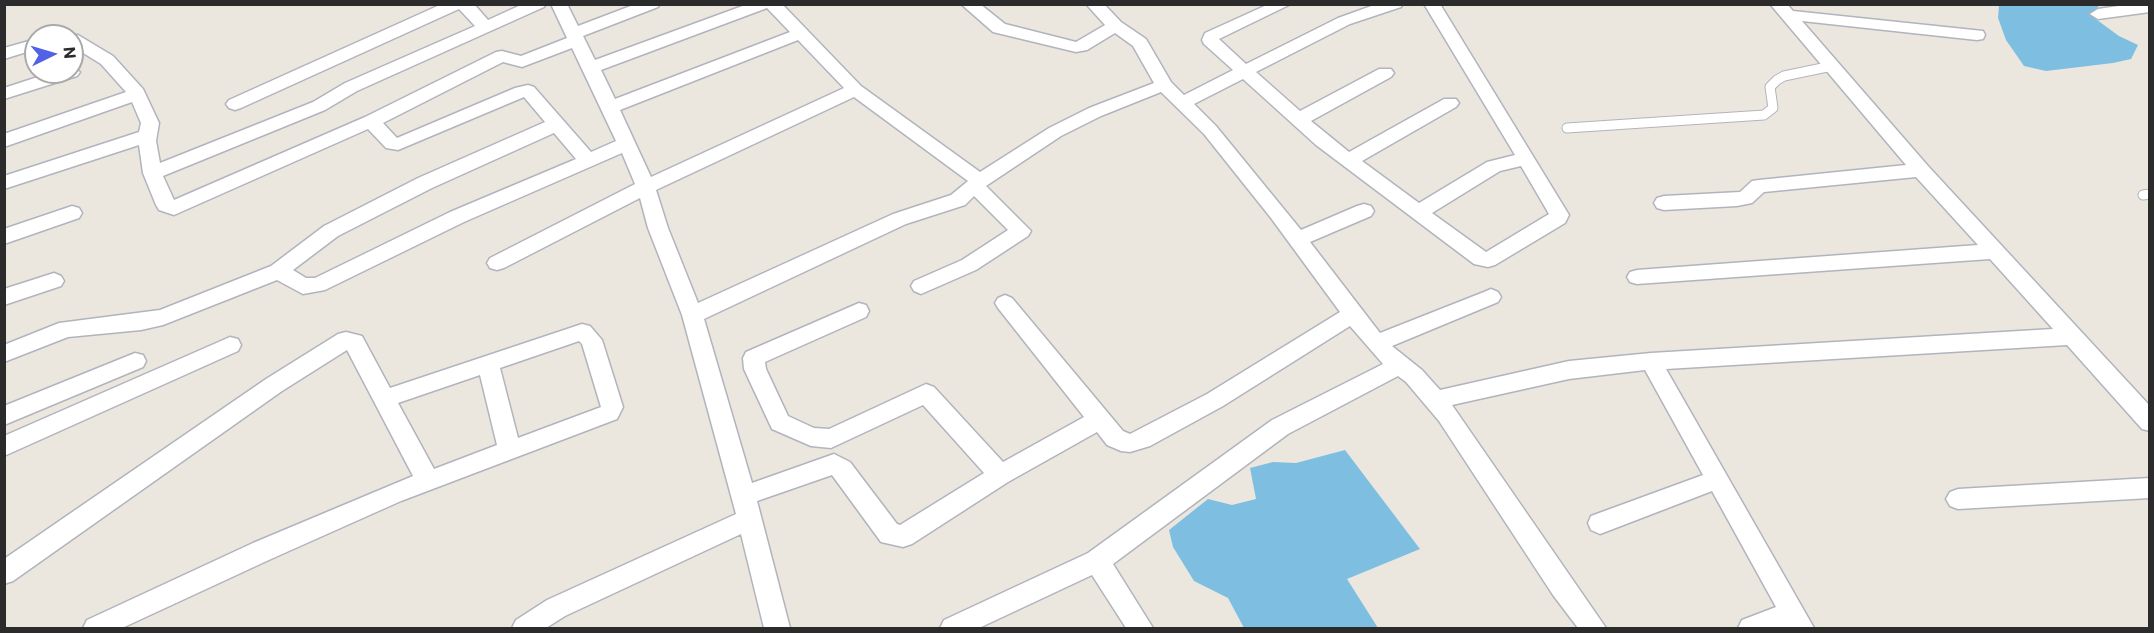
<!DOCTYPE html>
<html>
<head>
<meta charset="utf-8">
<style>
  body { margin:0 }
  #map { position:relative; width:2154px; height:633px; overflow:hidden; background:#ebe7df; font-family:Commissioner,sans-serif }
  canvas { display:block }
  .frame { position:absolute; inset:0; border:6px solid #2b2b2b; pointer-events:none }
  .north { position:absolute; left:24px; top:24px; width:60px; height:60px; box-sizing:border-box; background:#fff; border:2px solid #aaa; border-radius:50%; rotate:85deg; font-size:16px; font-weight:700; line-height:24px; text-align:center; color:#2b2b2b }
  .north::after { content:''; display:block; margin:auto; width:21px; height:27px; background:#5262e5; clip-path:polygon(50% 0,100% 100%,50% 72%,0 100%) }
</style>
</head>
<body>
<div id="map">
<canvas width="2154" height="633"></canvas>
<div class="frame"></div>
<div class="north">N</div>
</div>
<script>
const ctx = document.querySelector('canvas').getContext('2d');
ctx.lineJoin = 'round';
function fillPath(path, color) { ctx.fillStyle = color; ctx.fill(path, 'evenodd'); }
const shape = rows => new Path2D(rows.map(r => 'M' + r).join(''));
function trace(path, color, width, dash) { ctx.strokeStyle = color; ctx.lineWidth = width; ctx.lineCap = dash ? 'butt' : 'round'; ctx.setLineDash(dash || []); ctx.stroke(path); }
const water = shape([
  [1999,5,2099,5,2093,17,2119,36,2138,45,2131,59,2113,63,2046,71,2024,66,2006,40,1998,18],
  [1345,450,1420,549,1347,579,1378,628,1244,628,1228,598,1194,581,1173,547,1169,530,1208,499,1232,505,1256,499,1250,468,1273,462,1296,463]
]);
const service = shape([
  [1567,128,1764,115,1773,108,1770,87,1777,80,1784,76,1832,66],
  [2143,195,2150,194]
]);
const minor = shape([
  [442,4,474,4,488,20,523,4,546,4,544,7,357,91,325,110,163,176,174,200,365,117,496,52,502,51,521,56,567,38,551,4,567,4,578,26,636,4,660,4,658,7,583,36,595,60,748,4,782,4,861,86,980,172,1049,128,1089,108,1154,83,1133,46,1115,33,1087,50,1076,52,993,32,961,4,980,4,1005,24,1076,42,1105,25,1086,4,1104,4,1121,22,1146,39,1171,82,1184,95,1233,70,1204,44,1202,40,1205,33,1269,4,1291,4,1219,39,1246,64,1338,18,1377,4,1403,4,1401,7,1350,24,1256,72,1300,111,1379,69,1391,69,1394,73,1391,77,1311,121,1349,152,1444,99,1456,99,1459,103,1456,107,1362,161,1419,203,1487,162,1515,155,1424,4,1440,4,1569,215,1565,223,1495,265,1488,267,1474,264,1316,145,1243,79,1194,104,1216,126,1301,230,1357,206,1364,204,1371,206,1374,211,1371,216,1310,242,1380,333,1484,292,1491,289,1498,292,1501,297,1498,302,1392,346,1422,370,1440,390,1569,361,1651,353,2053,329,1990,259,1637,284,1630,282,1627,277,1630,272,1637,270,1978,245,1916,177,1764,192,1752,203,1737,206,1664,210,1657,208,1654,203,1657,198,1664,196,1740,192,1752,181,1759,180,1906,165,1770,4,1787,4,1793,11,1983,31,1985,35,1983,39,1977,40,1802,21,1928,166,2150,406,2150,431,2142,429,2067,345,1666,369,1814,628,1738,628,1742,620,1776,607,1712,491,1600,534,1591,530,1588,523,1591,516,1703,475,1645,370,1569,379,1452,405,1606,628,1578,628,1553,595,1439,421,1406,382,1398,376,1288,434,1113,564,1153,628,1126,628,1092,575,979,628,940,628,944,620,1088,553,1272,420,1383,364,1350,326,1223,406,1150,446,1130,452,1121,451,1107,445,1097,432,1008,482,912,544,903,547,881,542,832,475,757,501,790,628,764,628,741,534,565,616,546,628,512,628,516,620,547,600,736,514,682,315,648,228,640,198,504,268,497,270,490,268,487,263,490,258,635,184,622,153,464,222,325,290,303,294,277,280,163,325,141,330,68,337,4,362,4,345,59,323,160,310,271,266,324,226,418,178,545,122,524,97,398,150,386,148,368,129,174,215,159,210,156,205,143,173,139,145,4,189,4,176,139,132,141,123,132,102,4,147,4,134,126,92,101,64,72,46,72,36,66,35,78,35,113,56,143,89,159,123,156,141,160,163,313,102,345,83,475,26,459,9,241,108,235,110,229,108,226,104,229,100,442,4],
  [767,8,790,32,615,99,601,70,767,8],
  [798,40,844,88,651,177,620,110,798,40],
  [572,48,616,141,591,152,534,87,528,85,515,88,397,138,383,123,503,62,522,67,572,48],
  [1161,92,1204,134,1271,218,1340,312,1207,394,1130,434,1123,431,1012,298,1005,295,998,298,995,303,998,308,1084,417,1003,462,934,387,926,384,829,429,814,428,788,416,766,369,765,362,866,317,869,311,866,305,859,303,746,352,743,358,744,369,772,429,811,446,831,448,923,405,984,473,900,525,897,524,850,462,834,454,752,483,704,319,906,224,965,205,974,196,1008,230,962,260,914,281,911,286,914,291,921,294,976,270,1028,236,1031,231,986,186,1061,136,1101,116,1161,92],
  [854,97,968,181,951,195,893,214,698,303,668,228,656,190,854,97],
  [554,133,576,159,450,212,315,278,306,278,293,270,338,236,432,188,554,133],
  [1521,166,1549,214,1486,252,1432,213,1500,171,1521,166],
  [2132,4,2150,4,2150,12,2098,19,2090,14,2098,9,2132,4],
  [36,39,36,49,4,59,4,48,36,39],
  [72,67,80,72,77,76,4,99,4,88,53,72,72,72,72,67],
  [72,206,79,208,82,213,79,218,4,244,4,229,72,206],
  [54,273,61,276,64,281,61,286,4,305,4,289,54,273],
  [582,324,590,326,602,340,623,407,617,419,401,501,271,559,122,628,83,628,87,620,253,543,413,476,347,350,282,391,13,581,4,584,4,559,266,379,338,334,346,332,362,336,390,388,582,324],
  [579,341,582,344,601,407,518,438,500,368,579,341],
  [480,375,497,445,434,469,398,403,480,375],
  [230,337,238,339,241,345,238,351,4,456,4,436,230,337],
  [135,353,143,355,146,361,143,367,4,425,4,406,135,353],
  [2150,478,2150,498,1958,509,1950,506,1946,499,1950,492,1958,489,2150,478]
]);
fillPath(water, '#7ebfe1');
trace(service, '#b2b4bd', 11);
trace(minor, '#b2b4bd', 3);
trace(service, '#fff', 9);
fillPath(minor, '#fff');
</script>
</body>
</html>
